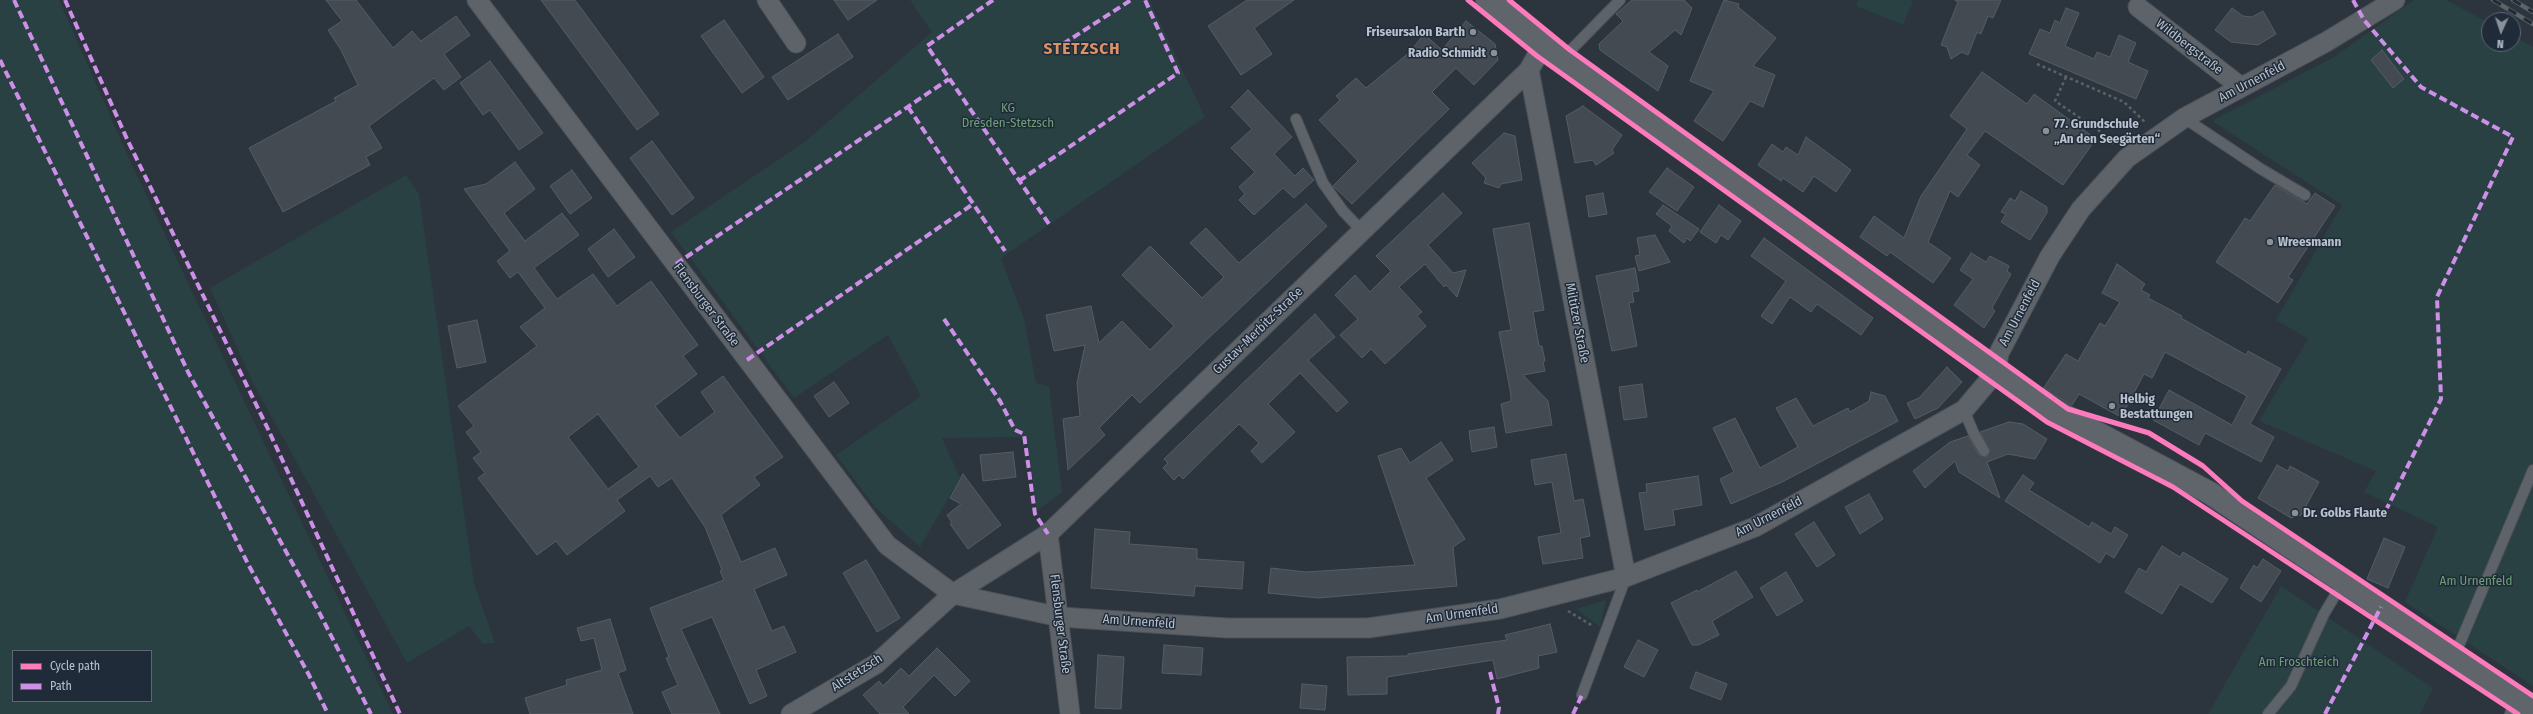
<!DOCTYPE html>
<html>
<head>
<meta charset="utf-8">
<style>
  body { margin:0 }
  #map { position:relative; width:2533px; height:714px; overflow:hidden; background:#2c353d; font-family:"Fira Sans Condensed",sans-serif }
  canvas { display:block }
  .legend { position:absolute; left:12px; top:650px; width:140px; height:52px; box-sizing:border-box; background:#1f2b38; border:1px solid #5c6774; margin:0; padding:5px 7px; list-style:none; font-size:12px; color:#b8c1cd }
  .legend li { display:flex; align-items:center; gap:8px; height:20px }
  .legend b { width:20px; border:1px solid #5c6774 }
  .north { position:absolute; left:2481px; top:12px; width:40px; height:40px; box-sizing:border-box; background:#1f2b38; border:1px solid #5c6774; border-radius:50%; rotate:183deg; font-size:11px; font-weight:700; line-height:16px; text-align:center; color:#b8c1cd }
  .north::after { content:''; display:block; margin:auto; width:14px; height:18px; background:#87909b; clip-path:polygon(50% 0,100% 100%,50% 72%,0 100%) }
</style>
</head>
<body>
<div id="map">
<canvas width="2533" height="714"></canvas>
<ul class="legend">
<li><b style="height:5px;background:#fd7abc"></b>Cycle path</li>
<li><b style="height:5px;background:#ce8fe9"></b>Path</li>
</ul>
<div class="north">N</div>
</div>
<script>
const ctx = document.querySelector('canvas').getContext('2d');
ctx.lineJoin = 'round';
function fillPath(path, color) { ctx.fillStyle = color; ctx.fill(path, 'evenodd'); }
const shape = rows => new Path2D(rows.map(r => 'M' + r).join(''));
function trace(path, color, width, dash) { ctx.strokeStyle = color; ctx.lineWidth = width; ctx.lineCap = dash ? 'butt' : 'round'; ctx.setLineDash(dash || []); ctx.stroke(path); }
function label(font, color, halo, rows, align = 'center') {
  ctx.font = font + ' "Fira Sans Condensed",sans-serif'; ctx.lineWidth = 3; ctx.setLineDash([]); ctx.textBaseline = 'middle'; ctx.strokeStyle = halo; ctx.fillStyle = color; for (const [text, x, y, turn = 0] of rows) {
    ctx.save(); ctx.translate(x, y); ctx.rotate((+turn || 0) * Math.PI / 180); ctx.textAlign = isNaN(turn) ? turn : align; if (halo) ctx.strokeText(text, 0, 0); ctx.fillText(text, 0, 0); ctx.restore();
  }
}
const green = shape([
  [0,0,59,0,131,163,393,714,0,714],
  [13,651,151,651,151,701,13,701],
  [910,0,1149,0,1205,117,1001,258,1024,319,1036,383,1049,386,1062,492,1037,511,1027,437,942,438,960,478,920,547,875,507,836,455,921,396,888,335,794,398,671,232,806,141,932,32],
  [1858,0,1909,0,1913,1,1903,25,1856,6],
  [2414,0,2446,0,2489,23,2489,44,2513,44,2513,36,2533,47,2533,686,2405,602,2438,527,2364,492,2376,471,2259,421,2308,339,2276,320,2342,205,2212,121,2334,57],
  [406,175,419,194,474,583,495,643,483,644,469,626,407,663,253,383,210,288],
  [2281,586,2433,688,2420,714,2208,714],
  [1606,600,1600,627,1576,609]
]);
const building = shape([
  [326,0,356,0,393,48,412,31,421,41,456,16,470,35,444,54,461,77,444,90,434,78,369,126,382,148,366,157,370,165,283,212,249,148,336,101,334,98,358,85,341,50,328,30,342,21,326,0],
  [541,0,575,0,659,114,637,130,541,0],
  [834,0,877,0,848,20,834,0],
  [1247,0,1294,0,1254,28,1272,54,1241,75,1208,26,1247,0],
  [1632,0,1684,0,1692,8,1681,35,1675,30,1649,52,1668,66,1658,91,1600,50,1599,44,1623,21,1616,14,1632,0],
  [1724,0,1739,4,1738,7,1776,38,1753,66,1775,75,1763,107,1750,101,1723,141,1694,121,1714,91,1690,81,1724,0],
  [1955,0,2001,0,1993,18,1988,16,1981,34,1977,32,1968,55,1962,52,1951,59,1947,47,1941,45,1958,2,1955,0],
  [2066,8,2079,13,2065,46,2094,59,2097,52,2110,57,2119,35,2136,43,2128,62,2148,71,2136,99,2029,54,2040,29,2050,33,2055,20,2060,23,2066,8],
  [2232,8,2243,16,2252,17,2263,11,2276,34,2258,45,2231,42,2215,30,2232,8],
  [724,20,764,77,742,93,701,36,724,20],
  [1466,21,1495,44,1498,60,1474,85,1456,68,1432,92,1449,109,1352,204,1333,186,1358,161,1319,120,1340,100,1336,96,1356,78,1366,88,1410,52,1424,34,1442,50,1466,21],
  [838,34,853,57,788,100,772,77,838,34],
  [2382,50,2404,79,2393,88,2371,60,2382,50],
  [490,61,543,133,519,150,490,110,483,115,460,83,490,61],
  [1982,72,2027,104,2034,94,2096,139,2063,185,1985,131,1967,155,1980,165,1958,197,1950,191,1928,242,1951,258,1933,283,1890,252,1887,256,1860,237,1874,216,1904,238,1921,196,1967,129,1950,116,1982,72],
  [1248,90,1292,137,1274,154,1295,176,1303,168,1314,180,1294,198,1283,188,1254,215,1239,200,1245,194,1239,187,1255,172,1231,148,1252,129,1231,107,1248,90],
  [1583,106,1622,135,1612,150,1614,153,1596,165,1593,160,1575,163,1566,116,1583,106],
  [1504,133,1515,136,1522,180,1501,184,1499,188,1484,183,1486,178,1472,163,1504,133],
  [1806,137,1851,170,1836,192,1814,176,1803,192,1783,178,1781,181,1758,165,1772,144,1783,152,1786,147,1798,155,1806,137],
  [652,141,694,198,672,215,630,158,652,141],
  [515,162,535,189,504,213,525,241,562,213,579,235,534,268,557,299,593,274,617,306,651,281,698,345,683,356,697,374,655,406,680,438,715,412,701,392,723,376,783,457,754,477,760,485,721,515,741,562,775,548,787,575,754,589,772,631,784,626,796,652,756,670,767,696,750,704,712,617,681,629,720,714,672,714,662,692,678,685,666,658,669,657,650,608,724,580,720,571,722,570,705,527,672,478,658,487,650,476,617,500,625,511,567,555,556,541,537,555,478,478,485,473,473,458,481,452,466,432,474,426,458,406,537,346,520,327,545,308,518,272,510,278,497,261,510,251,464,189,486,184,515,162],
  [598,414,639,467,608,489,568,437,598,414],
  [1667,168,1694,187,1677,211,1649,192,1667,168],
  [572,170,592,198,570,214,550,186,572,170],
  [2275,185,2307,204,2315,193,2335,206,2288,277,2293,280,2278,303,2216,262,2245,218,2250,221,2275,185],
  [2021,191,2047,207,2047,213,2030,240,2001,222,2006,214,2001,212,2010,198,2015,201,2021,191],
  [1443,193,1462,213,1428,245,1453,273,1466,270,1457,297,1446,285,1444,287,1425,264,1399,287,1422,312,1417,316,1426,326,1385,364,1371,349,1362,358,1340,335,1358,319,1335,295,1355,275,1370,292,1391,271,1376,256,1443,193],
  [1603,193,1607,214,1589,217,1586,196,1603,193],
  [1306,204,1327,226,1140,403,1132,395,1099,428,1105,435,1068,470,1063,419,1080,416,1077,383,1085,345,1054,351,1046,315,1091,306,1099,343,1122,321,1150,350,1174,326,1122,275,1150,246,1202,298,1224,277,1190,243,1206,228,1239,263,1306,204],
  [1663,205,1699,229,1690,241,1687,238,1684,243,1669,231,1672,226,1656,214,1663,205],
  [1719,205,1741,221,1728,240,1721,235,1716,243,1700,232,1719,205],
  [1529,223,1544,310,1533,312,1539,346,1542,346,1545,361,1543,362,1545,371,1523,375,1548,401,1552,425,1506,433,1501,404,1511,401,1511,395,1499,332,1511,330,1493,229,1529,223],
  [614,229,635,257,608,277,588,249,614,229],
  [1655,235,1670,262,1639,271,1635,256,1640,255,1637,238,1655,235],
  [1764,238,1873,318,1861,335,1817,304,1811,312,1790,297,1772,324,1761,316,1786,281,1751,256,1764,238],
  [1971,253,1986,262,1990,256,2009,266,2007,271,2011,274,1992,308,1995,311,1984,328,1954,305,1973,279,1960,270,1971,253],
  [2117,264,2145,284,2141,290,2150,295,2148,298,2182,316,2181,318,2246,355,2248,351,2281,369,2250,424,2274,437,2261,462,2205,433,2199,445,2153,420,2169,390,2232,425,2247,396,2165,352,2152,378,2144,374,2121,417,2079,394,2072,405,2043,389,2066,354,2078,361,2100,323,2105,326,2120,302,2102,293,2117,264],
  [1635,268,1639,291,1632,292,1634,302,1629,303,1637,346,1612,351,1596,276,1635,268],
  [1315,314,1335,337,1308,360,1348,402,1337,412,1300,373,1268,404,1295,432,1262,463,1251,451,1259,443,1239,424,1183,479,1179,475,1174,480,1163,468,1168,463,1164,459,1315,314],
  [477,320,486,362,457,368,448,326,477,320],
  [1947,367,1962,382,1938,408,1915,419,1907,403,1919,398,1947,367],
  [834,382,849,403,829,417,814,396,834,382],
  [1642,384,1647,417,1624,420,1619,387,1642,384],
  [1871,392,1885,396,1898,421,1782,482,1731,504,1720,479,1734,472,1713,428,1735,418,1760,468,1798,447,1776,408,1796,398,1813,426,1848,408,1850,412,1869,401,1871,392],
  [2009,422,2023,424,2047,439,2035,459,2008,454,1987,462,2000,498,1959,472,1955,461,1925,488,1913,471,1950,442,1968,436,1979,455,1987,457,1990,451,1980,432,2009,422],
  [1494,427,1497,447,1472,452,1469,431,1494,427],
  [1441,442,1453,460,1426,478,1465,539,1453,547,1457,586,1318,598,1268,593,1271,568,1306,572,1415,565,1378,456,1401,448,1410,463,1441,442],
  [1013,452,1016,477,983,481,980,455,1013,452],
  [1566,454,1574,501,1583,499,1590,536,1580,538,1583,558,1543,564,1538,537,1561,533,1552,482,1535,485,1531,460,1566,454],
  [2277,465,2288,471,2290,466,2319,482,2301,515,2291,518,2258,498,2277,465],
  [963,474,1001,525,968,549,950,524,952,523,947,515,961,504,950,498,963,474],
  [2023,475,2034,483,2029,490,2089,527,2092,522,2111,534,2115,527,2128,535,2114,558,2106,553,2100,563,2005,501,2023,475],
  [1698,476,1702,505,1673,510,1675,525,1645,530,1639,493,1647,492,1646,484,1698,476],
  [1869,494,1883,519,1860,534,1845,507,1869,494],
  [1814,522,1835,555,1817,567,1795,534,1814,522],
  [1095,529,1130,532,1129,544,1197,549,1197,559,1244,562,1242,589,1195,586,1194,596,1091,588,1095,529],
  [2384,538,2405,547,2388,588,2367,579,2384,538],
  [2162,546,2180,557,2183,552,2228,579,2212,603,2180,584,2162,614,2125,592,2139,568,2146,572,2162,546],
  [2263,559,2281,571,2261,602,2240,588,2254,565,2257,568,2263,559],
  [866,560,900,618,877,632,843,573,866,560],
  [1736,571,1753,597,1712,621,1719,635,1698,645,1692,645,1671,603,1697,590,1697,592,1736,571],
  [1786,572,1803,601,1777,616,1760,588,1786,572],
  [610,619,626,670,618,673,633,714,530,714,525,698,567,685,566,680,602,670,594,638,581,641,577,628,610,619],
  [1550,624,1557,652,1538,656,1539,668,1497,679,1493,660,1387,677,1387,694,1348,695,1347,657,1408,656,1408,654,1507,640,1505,635,1550,624],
  [1638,640,1658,650,1644,677,1624,667,1638,640],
  [1164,645,1203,648,1201,675,1162,673,1164,645],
  [937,648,970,681,955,696,934,675,903,707,909,714,880,714,863,695,879,681,883,686,901,668,909,676,937,648],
  [1098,655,1124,657,1121,709,1095,708,1098,655],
  [1696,672,1727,684,1721,700,1690,688,1696,672],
  [1302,684,1327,686,1325,710,1300,708,1302,684]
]);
const path = shape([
  [2037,64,2124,102,2146,123],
  [2066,77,2055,101,2101,132,2115,145],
  [1568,611,1593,626]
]);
const service = shape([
  [1562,59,1620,0],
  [2184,118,2261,169,2305,195],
  [1296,119,1323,183,1343,211,1362,231],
  [1964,410,1974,434,1984,451],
  [2454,657,2533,470],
  [1582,695,1626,577],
  [2268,714,2291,686,2324,614,2343,582],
  [2510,714,2517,698]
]);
const minor = shape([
  [477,0,887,545,953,594,1060,617,1227,628,1368,628,1500,609,1626,577,1755,527,1964,410,1996,372,1999,353,2050,256,2081,209,2127,158,2184,118,2326,42,2395,0],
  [767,0,796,43],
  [2138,7,2241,87],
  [1529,70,1626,577],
  [1048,534,1070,714],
  [791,714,876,664,953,594,1048,534,1529,70,1543,45]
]);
const primary = shape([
  [1487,0,1562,59,2030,397,2210,493,2533,709]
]);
const rail = shape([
  [2493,0,2533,24],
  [2513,0,2533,12]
]);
const quiet = shape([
  [14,0,188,372,319,612,371,714],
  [65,0,127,139,267,427,400,714],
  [993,0,927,46,1049,224],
  [2353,0,2364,20,2421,87,2513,137,2437,297,2441,399,2387,508],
  [1063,44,1131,0],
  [0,60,248,564,309,675,328,714],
  [908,107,1005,251],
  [1019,181,1178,73,1145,0],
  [676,264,949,79],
  [944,319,1000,401,1015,430,1024,434,1035,514,1048,534],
  [747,360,973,204],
  [1490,672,1499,708,1498,714],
  [1573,714,1582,695],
  [2325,714,2381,607]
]);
const cycleway = shape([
  [1468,0,1537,56,2047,422,2173,487,2518,714],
  [1509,0,1570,50,2068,409,2149,433,2203,466,2242,501,2533,696]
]);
const markers = [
  [1473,32,4,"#87909b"],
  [1494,53,4,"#87909b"],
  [2046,131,4,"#87909b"],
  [2270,242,4,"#87909b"],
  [2112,406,4,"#87909b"],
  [2295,513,4,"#87909b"]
];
const poiNames = [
  ["Friseursalon Barth",1465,32,"right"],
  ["Radio Schmidt",1486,53,"right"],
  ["77. Grundschule",2054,124],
  ["„An den Seegärten“",2054,139],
  ["Wreesmann",2278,242],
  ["Helbig",2120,399],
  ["Bestattungen",2120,414],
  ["Dr. Golbs Flaute",2303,513]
];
const streetNames = [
  ["Wildbergstraße",2189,47,38],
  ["Am Urnenfeld",2252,82,-28],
  ["Flensburger Straße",706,305,53],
  ["Am Urnenfeld",2020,313,-62],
  ["Miltitzer Straße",1577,323,79],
  ["Gustav-Merbitz-Straße",1258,331,-44],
  ["Am Urnenfeld",1769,517,-27],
  ["Am Urnenfeld",1462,614,-8],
  ["Am Urnenfeld",1139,622,4],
  ["Flensburger Straße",1060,624,83],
  ["Altstetzsch",857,673,-33]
];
const parkNames = [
  ["KG",1008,108],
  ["Dresden-Stetzsch",1008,123],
  ["Am Urnenfeld",2476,581],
  ["Am Froschteich",2299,662]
];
const districtNames = [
  ["STETZSCH",1082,49]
];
fillPath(green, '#294143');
fillPath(building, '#434a51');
trace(building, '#555c64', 1);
trace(service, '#4b5157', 12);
trace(minor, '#4b5157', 21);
trace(primary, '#4b5159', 24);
trace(path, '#5b6267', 2.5, [3, 3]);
trace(service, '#5e636a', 10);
trace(minor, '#5e636a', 19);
trace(primary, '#60656c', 22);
trace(rail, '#5b6268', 4.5);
trace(rail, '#1f2b38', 3, [9]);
trace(quiet, '#ce8fe9', 4, [8, 4]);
trace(cycleway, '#fd7abc', 5);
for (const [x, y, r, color] of markers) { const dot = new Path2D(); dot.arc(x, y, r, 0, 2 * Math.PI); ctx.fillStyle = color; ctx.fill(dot); trace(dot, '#1f2b38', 1.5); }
label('bold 13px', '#b8c1cd', '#1f2b38', poiNames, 'left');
label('13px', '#b8c1cd', '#1f2b38', streetNames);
label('13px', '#6f9e77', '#1f2b38', parkNames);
ctx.letterSpacing = '1px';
label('bold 17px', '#d99167', '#1f2b38', districtNames);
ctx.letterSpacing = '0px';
</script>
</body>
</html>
